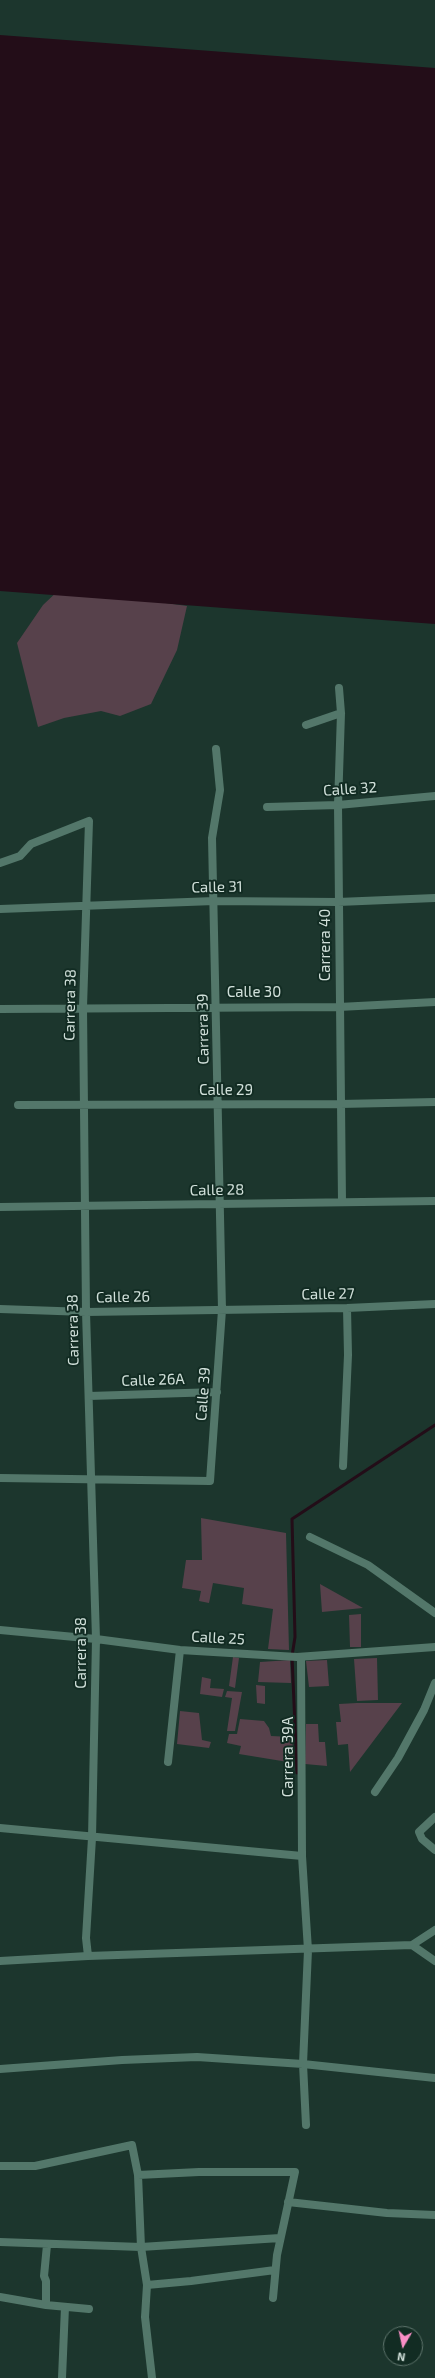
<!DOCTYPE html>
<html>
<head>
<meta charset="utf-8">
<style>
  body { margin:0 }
  #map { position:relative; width:435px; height:2378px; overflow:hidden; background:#1c362d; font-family:"Exo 2",sans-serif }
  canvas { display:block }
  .north { position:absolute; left:383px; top:2326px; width:40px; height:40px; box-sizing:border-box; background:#122c23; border:1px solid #5e746c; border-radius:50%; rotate:189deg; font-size:11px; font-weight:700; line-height:16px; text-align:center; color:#d1e0da }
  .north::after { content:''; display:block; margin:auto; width:14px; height:18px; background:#fa8fc7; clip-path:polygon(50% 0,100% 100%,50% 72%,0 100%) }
</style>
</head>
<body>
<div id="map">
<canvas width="435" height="2378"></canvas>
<div class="north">N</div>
</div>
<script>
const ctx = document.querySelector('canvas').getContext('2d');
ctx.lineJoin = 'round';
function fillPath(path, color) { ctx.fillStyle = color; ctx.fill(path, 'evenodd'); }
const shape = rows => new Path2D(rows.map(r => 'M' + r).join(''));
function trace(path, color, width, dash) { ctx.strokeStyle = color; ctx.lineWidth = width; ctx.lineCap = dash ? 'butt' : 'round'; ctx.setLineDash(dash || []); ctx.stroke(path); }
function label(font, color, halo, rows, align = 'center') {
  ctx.font = font + ' "Exo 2",sans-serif'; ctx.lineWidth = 4; ctx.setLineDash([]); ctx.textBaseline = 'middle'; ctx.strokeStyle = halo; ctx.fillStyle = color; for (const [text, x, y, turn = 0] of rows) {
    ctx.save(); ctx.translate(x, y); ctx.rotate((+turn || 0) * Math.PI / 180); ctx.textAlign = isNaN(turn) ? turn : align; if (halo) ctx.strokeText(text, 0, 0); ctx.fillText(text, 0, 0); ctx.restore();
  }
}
const green = shape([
  [61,588,187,606,177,650,151,704,120,716,101,711,64,718,38,727,17,643,43,605],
  [201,1518,286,1533,289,1650,268,1649,273,1609,242,1604,244,1588,213,1583,209,1603,199,1601,201,1591,182,1588,186,1560,202,1560],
  [320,1584,363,1608,322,1612],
  [361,1614,361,1647,350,1647,349,1615],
  [233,1657,239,1658,235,1688,229,1686],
  [377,1658,378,1700,357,1701,354,1659],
  [290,1660,291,1683,258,1682,260,1662],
  [327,1660,329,1686,309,1687,306,1661],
  [202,1677,211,1679,210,1688,224,1689,222,1697,200,1694],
  [256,1685,265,1686,265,1704,257,1703],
  [227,1691,242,1692,235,1731,227,1731,232,1698,225,1697],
  [357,1703,402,1703,350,1772,348,1744,338,1745,336,1722,341,1722,339,1704],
  [180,1711,199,1713,202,1740,211,1742,209,1748,177,1744],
  [240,1719,264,1721,269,1728,271,1736,292,1737,294,1763,239,1754,241,1746,227,1743,229,1734,237,1734],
  [306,1724,318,1724,319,1742,325,1742,327,1766,305,1764]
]);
const water = shape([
  [0,35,435,68,435,624,0,591]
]);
const stream = shape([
  [297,1773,292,1656,295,1637,292,1519,435,1425]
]);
const minor = shape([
  [339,688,341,713,338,805,342,1202],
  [306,725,341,713],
  [267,807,338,805,435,796],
  [0,863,20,856,31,844,89,821,83,1007,86,1312,96,1639,92,1838,86,1938,88,1956],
  [0,909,214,901,338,902,435,898],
  [0,1009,339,1007,435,1002],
  [18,1105,340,1104,435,1102],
  [0,1207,435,1201],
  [0,1309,86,1312,347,1308,435,1304],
  [89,1396,217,1392],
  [343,1466,348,1355,347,1308],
  [0,1478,210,1481,222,1310,212,838,220,790,216,749],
  [310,1537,368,1565,435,1613],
  [0,1630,96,1639,180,1650,297,1657,435,1647],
  [301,1657,302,1856,308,1950,303,2064,306,2125],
  [168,1762,180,1650],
  [375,1792,398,1758,424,1710,435,1683],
  [435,1817,419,1832,422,1839,435,1850],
  [0,1828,302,1856],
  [412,1945,435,1961],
  [0,1961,88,1956,412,1945,435,1930],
  [0,2069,122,2060,197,2057,303,2064,435,2078],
  [0,2166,35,2166,132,2145,138,2175,141,2247,147,2285,145,2317,152,2378],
  [138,2175,199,2172,295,2172,277,2255,273,2298],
  [288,2202,387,2213,435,2215],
  [0,2242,141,2247,280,2238],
  [147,2285,191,2281,275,2270],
  [0,2297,46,2305,89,2309],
  [46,2305,46,2281,44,2276,47,2245],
  [62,2378,65,2307]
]);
const streetNames = [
  ["Calle 32",350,789,-4],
  ["Calle 31",217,887,-1],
  ["Carrera 40",325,945,-90],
  ["Calle 30",254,992],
  ["Carrera 38",70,1005,-89],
  ["Carrera 39",203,1029,-91],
  ["Calle 29",226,1090],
  ["Calle 28",217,1190,-1],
  ["Calle 27",328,1294,-1],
  ["Calle 26",123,1297,-1],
  ["Carrera 38",73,1330,-91],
  ["Calle 26A",153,1380,-2],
  ["Calle 39",203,1394,-86],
  ["Calle 25",218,1638,3],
  ["Carrera 38",81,1653,-90],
  ["Carrera 39A",288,1757,-90]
];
fillPath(green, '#57414b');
fillPath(water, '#230d18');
trace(stream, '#230d18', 3);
trace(minor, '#53776a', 8);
label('15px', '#d1e0da', '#122c23', streetNames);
</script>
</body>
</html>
